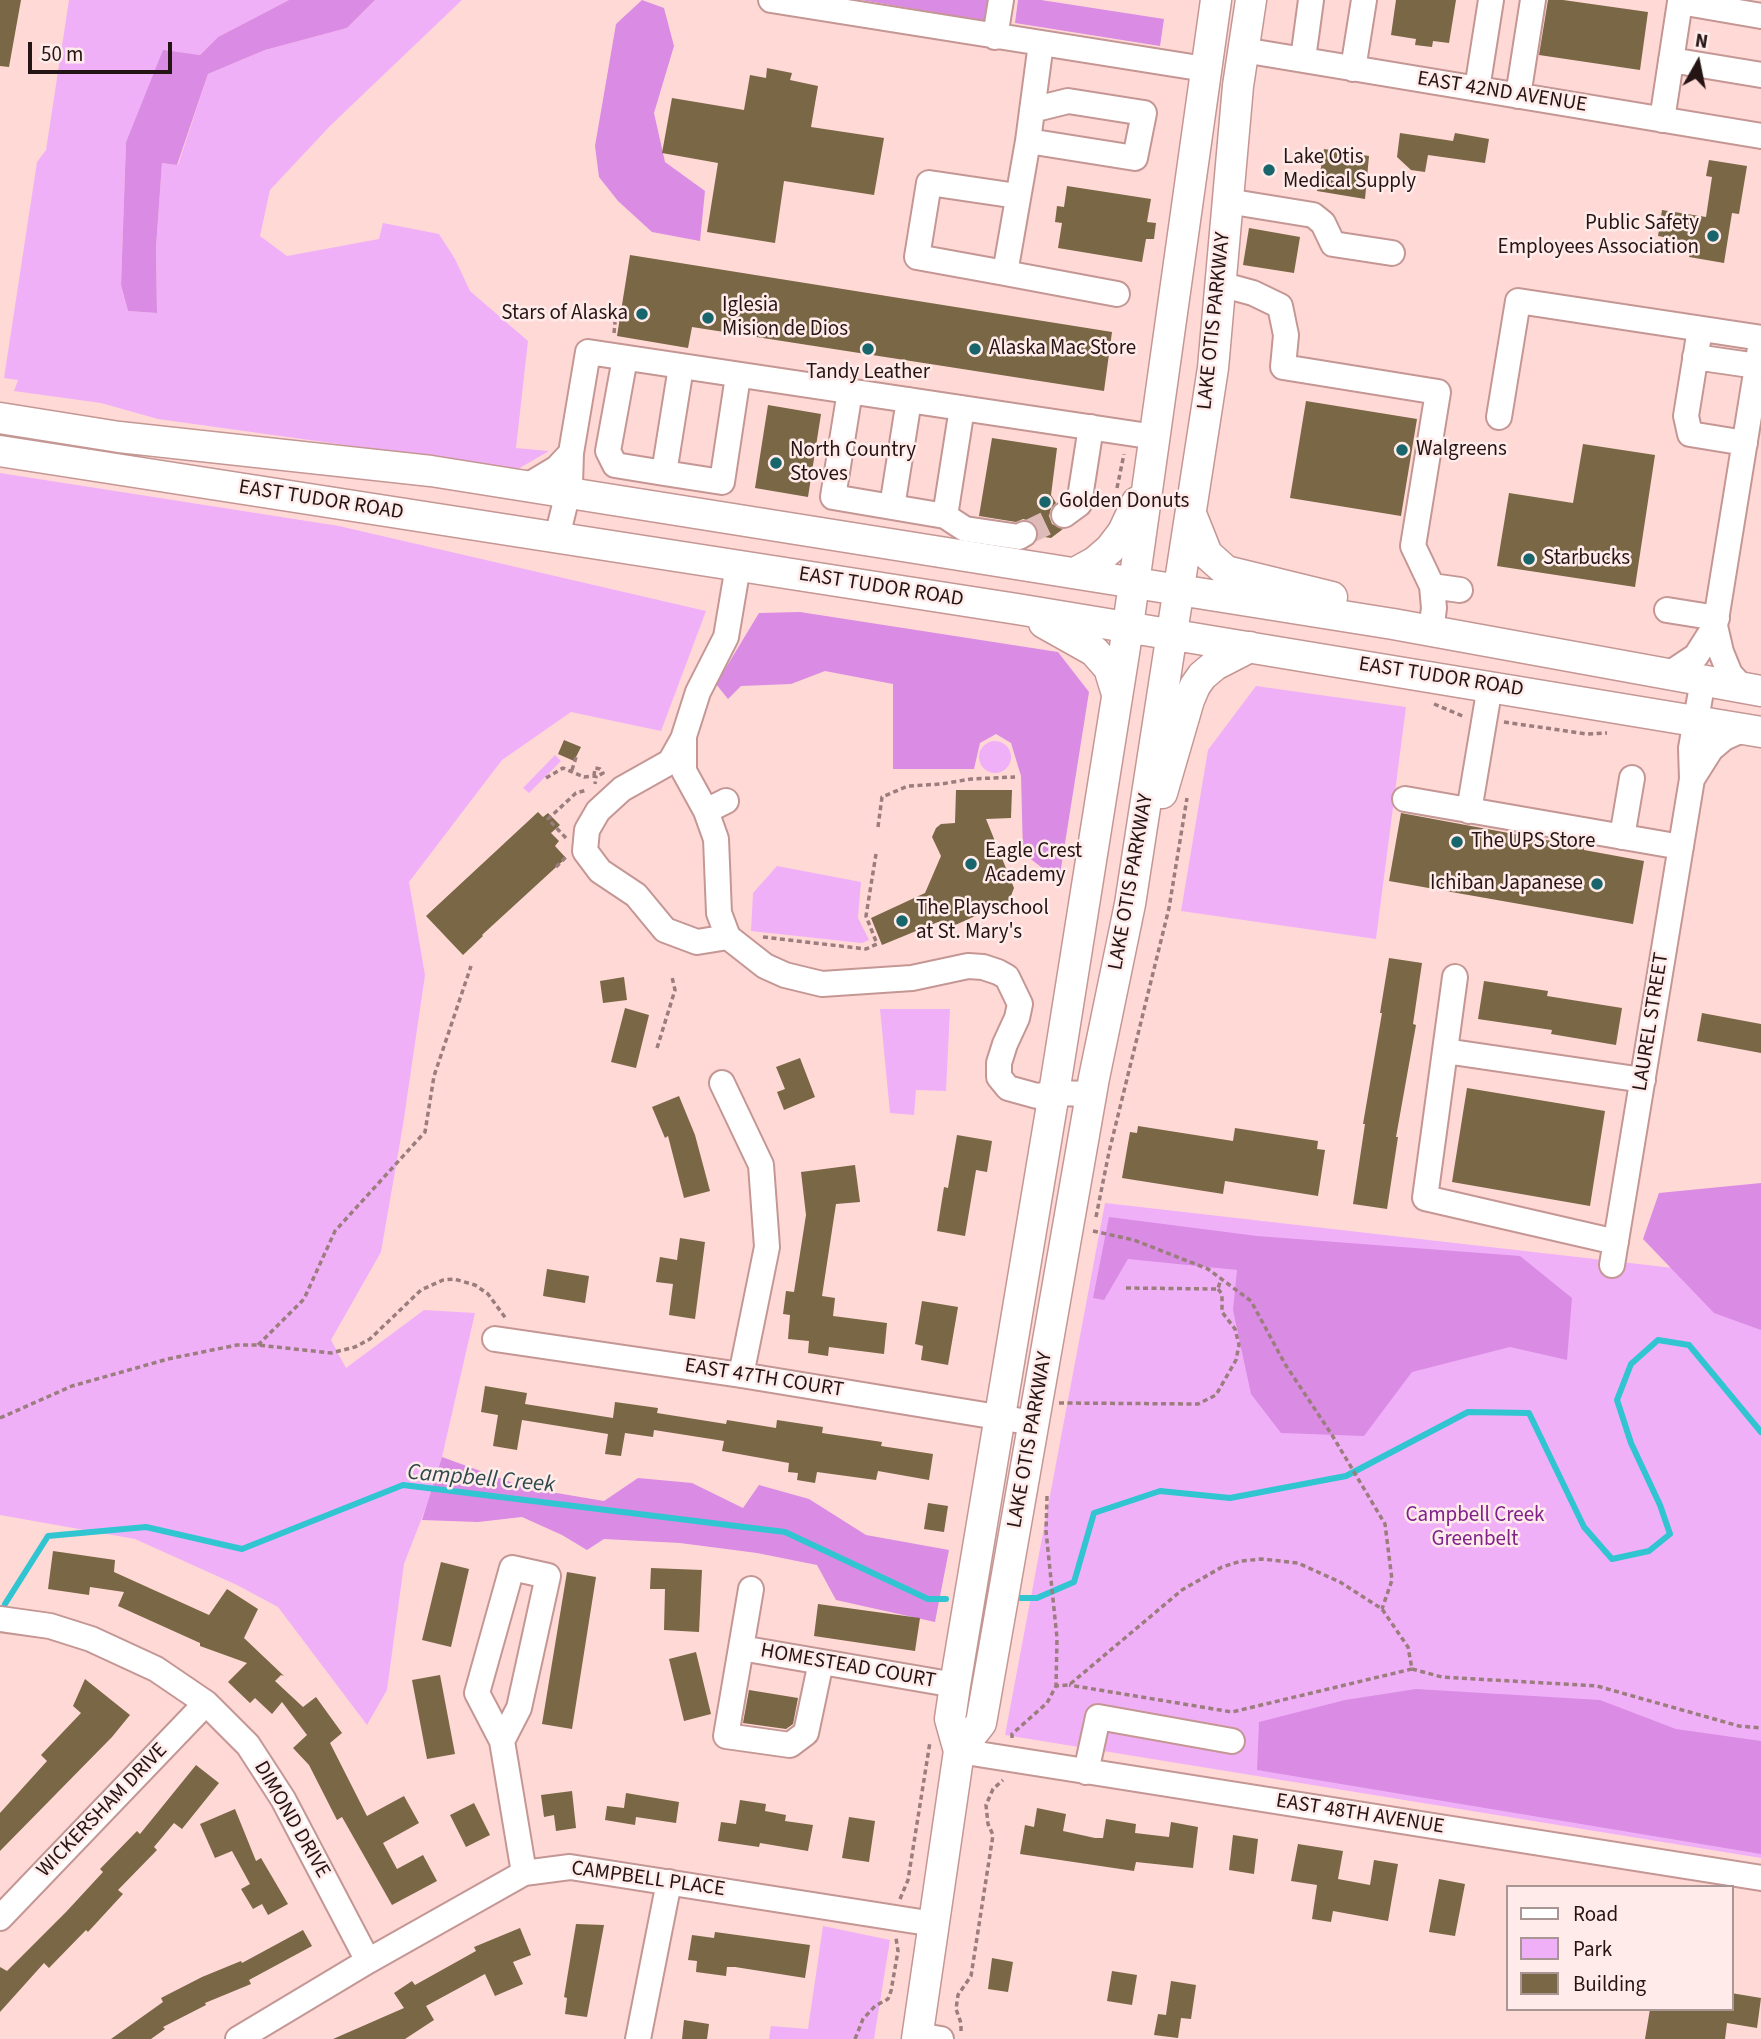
<!DOCTYPE html>
<html>
<head>
<meta charset="utf-8">
<style>
  body { margin:0 }
  #map { position:relative; width:1761px; height:2039px; overflow:hidden; background:#ffd9d6; font-family:"Source Sans 3",sans-serif }
  canvas { display:block }
  .legend { position:absolute; left:1506px; top:1885px; width:228px; height:126px; box-sizing:border-box; background:#ffebe9; border:2px solid #a89594; margin:0; padding:9px 12px; list-style:none; font-size:21px; color:#251414 }
  .legend li { display:flex; align-items:center; gap:14px; height:35px }
  .legend b { width:35px; border:2px solid #a89594 }
  .north { position:absolute; left:1663px; top:28px; width:70px; height:70px; -webkit-text-stroke:5px #ffebe9; paint-order:stroke; rotate:9deg; font-size:19px; font-weight:700; line-height:28px; text-align:center; color:#251414 }
  .north::after { content:''; display:block; margin:auto; width:24px; height:32px; background:#251414; clip-path:polygon(50% 0,100% 100%,50% 72%,0 100%) }
  .scale { position:absolute; left:28px; top:42px; width:144px; height:32px; box-sizing:border-box; border:4px solid #251414; border-top:0; padding-left:9px; font-size:21px; line-height:24px; white-space:nowrap; color:#251414; -webkit-text-stroke:5px #ffebe9; paint-order:stroke }
</style>
</head>
<body>
<div id="map">
<canvas width="1761" height="2039"></canvas>
<ul class="legend">
<li><b style="height:9px;background:#fff"></b>Road</li>
<li><b style="height:19px;background:#f0b0f8"></b>Park</li>
<li><b style="height:19px;background:#796745"></b>Building</li>
</ul>
<div class="north">N</div>
<div class="scale">50 m</div>
</div>
<script>
const ctx = document.querySelector('canvas').getContext('2d');
ctx.lineJoin = 'round';
function fillPath(path, color) { ctx.fillStyle = color; ctx.fill(path, 'evenodd'); }
const shape = rows => new Path2D(rows.map(r => 'M' + r).join(''));
function trace(path, color, width, dash) { ctx.strokeStyle = color; ctx.lineWidth = width; ctx.lineCap = dash ? 'butt' : 'round'; ctx.setLineDash(dash || []); ctx.stroke(path); }
function label(font, color, halo, rows, align = 'center') {
  ctx.font = font + ' "Source Sans 3",sans-serif'; ctx.lineWidth = 5; ctx.setLineDash([]); ctx.textBaseline = 'middle'; ctx.strokeStyle = halo; ctx.fillStyle = color; for (const [text, x, y, turn = 0] of rows) {
    ctx.save(); ctx.translate(x, y); ctx.rotate((+turn || 0) * Math.PI / 180); ctx.textAlign = isNaN(turn) ? turn : align; if (halo) ctx.strokeText(text, 0, 0); ctx.fillText(text, 0, 0); ctx.restore();
  }
}
const green = shape([
  [69,0,289,0,218,37,200,55,163,51,126,142,121,285,128,311,157,313,156,248,162,163,178,165,208,74,265,50,347,28,375,0,462,0,330,126,270,190,260,236,287,256,379,239,383,223,439,234,455,259,470,291,528,341,516,448,549,451,518,469,158,419,101,403,14,391,18,380,4,378,37,162,46,150],
  [0,473,339,526,706,611,661,731,571,712,502,760,409,882,425,975,403,1125,381,1252,331,1340,346,1368,424,1310,475,1313,442,1457,427,1505,404,1564,387,1690,367,1725,278,1607,237,1585,135,1539,0,1515],
  [1256,686,1406,707,1376,939,1181,911,1208,750],
  '979 757a16 16 0 1 1 32 0a16 16 0 1 1-32 0Z',
  [555,755,561,761,529,793,523,788],
  [777,866,861,882,858,918,869,940,862,943,751,931,753,893],
  [880,1009,950,1009,946,1091,916,1090,914,1115,890,1113],
  [1105,1203,1761,1278,1761,1858,1005,1735],
  [823,1926,890,1940,874,2039,769,2039,771,2026,808,2029]
]);
const forest = shape([
  [289,0,375,0,347,28,265,50,208,74,177,165,162,163,156,248,157,313,128,311,121,285,126,142,163,50,200,55,218,37],
  [642,0,664,8,674,46,654,113,665,162,705,191,700,241,652,232,618,201,599,177,595,146,616,24],
  [861,0,988,0,985,21],
  [1018,0,1041,0,1164,19,1160,46,1015,23],
  [800,612,1058,652,1089,692,1059,881,1023,853,1021,776,1011,743,996,734,980,743,974,769,893,769,893,684,825,671,791,684,741,686,728,699,716,684,759,613],
  [1761,1183,1761,1330,1714,1313,1643,1239,1659,1193],
  [1109,1217,1257,1236,1520,1256,1572,1298,1567,1360,1510,1347,1412,1372,1364,1436,1281,1433,1251,1394,1233,1310,1237,1270,1128,1259,1104,1300,1093,1298],
  [442,1457,527,1488,604,1501,638,1478,692,1483,743,1508,759,1485,809,1499,866,1535,949,1550,935,1622,836,1600,817,1565,757,1553,680,1543,604,1539,587,1550,562,1535,522,1517,478,1522,422,1520],
  [1416,1689,1600,1700,1676,1729,1761,1741,1761,1854,1257,1770,1259,1722,1345,1700]
]);
const stream = shape([
  [1020,1598,1037,1598,1074,1582,1094,1513,1160,1491,1230,1498,1346,1476,1468,1412,1529,1413,1584,1527,1612,1559,1649,1551,1670,1534,1660,1505,1631,1443,1617,1400,1631,1364,1658,1340,1689,1345,1761,1432],
  [5,1604,48,1536,146,1527,242,1549,403,1485,785,1532,928,1599,946,1599]
]);
const building = shape([
  [0,0,21,0,9,67,0,66],
  [1396,0,1456,0,1449,43,1433,41,1432,47,1415,45,1416,39,1391,35],
  [1548,0,1563,0,1648,12,1640,70,1539,55],
  [767,68,792,73,790,80,818,86,811,127,884,138,874,195,784,181,775,243,707,232,718,163,662,153,672,98,744,110,750,75,766,78],
  [1400,133,1453,141,1455,133,1489,139,1485,163,1428,155,1425,172,1411,170,1397,157],
  [1324,149,1369,156,1365,199,1317,191],
  [1709,160,1747,166,1739,214,1732,213,1724,263,1689,257,1691,242,1658,236,1662,210,1706,217,1712,177,1706,176],
  [1067,186,1151,199,1147,222,1156,223,1154,239,1146,239,1142,262,1058,248,1062,223,1055,222,1057,206,1064,207],
  [1249,228,1300,237,1294,273,1243,265],
  [630,255,1112,332,1104,391,692,327,688,348,617,336],
  [1306,401,1417,419,1401,516,1290,498],
  [768,405,821,414,808,497,755,488],
  [992,438,1057,448,1051,495,1056,503,1051,508,1049,516,1052,524,1063,529,1051,538,1038,536,1037,527,1031,521,1023,519,1016,522,979,516],
  [1583,444,1655,455,1635,587,1497,566,1509,493,1573,503],
  [564,740,581,747,574,761,558,754],
  [956,790,1012,790,1011,818,986,819,1014,888,1009,901,953,926,938,922,882,945,871,918,925,893,941,856,932,837,936,828,941,824,955,823],
  [538,812,543,817,548,813,560,825,551,833,559,841,555,846,566,858,482,935,483,936,463,955,426,916],
  [1401,813,1584,847,1584,850,1644,861,1633,924,1389,881],
  [1389,958,1422,963,1413,1024,1416,1025,1396,1137,1398,1137,1387,1209,1353,1204,1365,1124,1363,1124,1382,1013,1380,1013],
  [624,977,627,1000,603,1003,600,981],
  [1484,981,1548,991,1547,996,1622,1008,1616,1045,1551,1034,1552,1030,1478,1019],
  [625,1008,649,1015,636,1068,611,1062],
  [1702,1013,1761,1024,1761,1053,1697,1041],
  [800,1058,815,1097,784,1110,777,1092,785,1089,776,1067],
  [1467,1088,1605,1111,1590,1206,1452,1182],
  [679,1096,695,1135,710,1191,684,1198,668,1136,665,1138,652,1107],
  [1138,1126,1233,1141,1235,1128,1318,1141,1317,1149,1325,1150,1318,1196,1225,1181,1223,1194,1122,1178,1130,1132,1137,1133],
  [957,1135,992,1141,987,1172,976,1170,965,1236,937,1231,944,1187,948,1188],
  [855,1165,860,1202,836,1204,822,1296,835,1298,833,1316,887,1323,884,1354,829,1347,828,1356,808,1353,809,1341,788,1339,790,1315,783,1314,786,1291,794,1292,806,1215,801,1172],
  [680,1238,705,1242,695,1319,669,1315,673,1284,656,1282,660,1257,677,1260],
  [547,1269,589,1276,585,1303,543,1296],
  [922,1301,958,1307,948,1365,921,1360,923,1346,915,1344],
  [485,1386,527,1393,525,1404,613,1418,615,1402,658,1408,657,1413,726,1424,727,1420,776,1428,777,1420,823,1427,822,1433,882,1442,881,1446,933,1454,929,1480,878,1471,876,1480,817,1472,815,1483,797,1480,798,1473,788,1472,789,1463,722,1451,724,1441,654,1430,653,1437,625,1433,621,1456,605,1454,608,1434,522,1420,517,1450,493,1446,498,1415,481,1412],
  [928,1503,948,1506,944,1532,924,1529],
  [53,1551,115,1560,114,1572,209,1615,227,1589,258,1609,244,1638,284,1676,281,1675,275,1681,303,1707,316,1697,342,1733,330,1743,367,1816,404,1796,419,1823,383,1843,397,1869,423,1855,437,1881,392,1905,342,1817,337,1820,309,1765,293,1748,307,1735,282,1702,272,1714,255,1698,250,1703,228,1682,247,1663,200,1646,200,1643,118,1606,124,1592,90,1587,89,1595,48,1589],
  [441,1562,469,1569,451,1647,422,1640],
  [651,1568,702,1570,699,1632,664,1630,665,1589,650,1589],
  [567,1572,596,1577,572,1729,542,1724],
  [818,1604,920,1618,915,1651,814,1636],
  [696,1652,711,1714,684,1721,669,1659],
  [440,1675,455,1754,427,1759,412,1680],
  [85,1679,130,1715,112,1737,0,1851,0,1813,47,1761,41,1755,81,1713,73,1706],
  [749,1690,798,1698,793,1724,786,1729,743,1723],
  [196,1765,219,1783,182,1829,174,1823,154,1847,157,1850,118,1890,123,1894,88,1932,86,1930,49,1968,44,1963,0,2012,0,1967,7,1971,66,1912,103,1872,100,1869,137,1831,140,1834],
  [572,1791,576,1828,556,1831,554,1815,544,1817,541,1795],
  [626,1793,679,1802,676,1823,636,1817,635,1825,605,1820,607,1806,624,1808],
  [740,1800,766,1804,765,1811,786,1815,785,1821,813,1825,808,1851,760,1843,759,1847,718,1841,721,1822,736,1824],
  [474,1803,490,1835,466,1847,450,1815],
  [1037,1808,1066,1814,1063,1831,1095,1838,1103,1838,1106,1819,1136,1824,1135,1833,1169,1837,1171,1822,1198,1827,1193,1868,1136,1862,1134,1871,1020,1854,1025,1825,1034,1827],
  [235,1809,256,1861,261,1858,288,1904,268,1915,262,1904,253,1909,241,1889,250,1884,232,1851,215,1858,200,1824],
  [849,1817,875,1821,869,1862,842,1858],
  [1233,1835,1258,1839,1254,1874,1229,1870],
  [1298,1844,1343,1851,1338,1879,1370,1885,1374,1860,1398,1864,1388,1921,1333,1911,1331,1922,1312,1919,1317,1885,1291,1881],
  [1439,1879,1465,1884,1455,1936,1429,1932],
  [576,1924,604,1925,587,2017,565,2014,567,1998,564,1997],
  [520,1928,531,1955,513,1962,523,1984,495,1996,485,1974,426,2006,434,2020,405,2039,333,2039,404,2008,394,1993,412,1981,415,1985,476,1951,474,1947],
  [303,1930,312,1946,249,1980,251,1984,205,2003,206,2005,163,2027,165,2029,151,2039,111,2039,163,2002,161,1998,202,1977,241,1961,242,1963],
  [715,1932,810,1945,805,1978,735,1967,727,1967,726,1976,696,1972,697,1961,688,1960,692,1935,714,1938],
  [992,1958,1013,1962,1008,1992,988,1989],
  [1112,1971,1137,1975,1132,2005,1107,2001],
  [1171,1981,1196,1985,1191,2019,1181,2018,1178,2038,1154,2035,1158,2014,1166,2015],
  [1731,1993,1761,1998,1757,2028,1727,2023,1725,2039,1645,2039,1650,2009,1731,2009],
  [684,2020,709,2024,707,2039,682,2039]
]);
const minorTunnel = shape([
  [1024,534,1064,515]
]);
const path = shape([
  [614,333,615,322],
  [1117,488,1124,454],
  [1434,704,1465,717],
  [1504,722,1587,734,1607,733],
  [572,770,577,754],
  [594,776,595,768,600,769,603,773,596,777],
  [546,778,563,768,584,777,594,776,596,777,595,784],
  [878,827,882,797,908,786,941,784,971,779,1015,777],
  [566,838,548,819,576,793,587,790],
  [556,867,567,856],
  [763,937,866,949,877,944,866,916,876,854],
  [657,1048,675,990,672,977],
  [1096,1217,1109,1152,1169,908,1187,798],
  [1093,1231,1134,1240,1208,1269,1251,1301,1285,1364,1332,1435,1385,1524,1392,1580,1382,1609],
  [1126,1288,1218,1289,1221,1278],
  [258,1345,304,1299,335,1231,425,1132,434,1076,471,966],
  [1059,1403,1198,1404,1216,1395,1236,1360,1239,1345,1235,1329,1222,1312,1222,1294,1218,1289],
  [0,1418,72,1386,168,1359,237,1345,258,1345,331,1353,355,1347,370,1339,421,1290,443,1280,454,1279,475,1285,488,1294,507,1320],
  [1047,1496,1046,1531,1057,1638,1056,1686],
  [1412,1669,1442,1677,1597,1686,1739,1726,1761,1728],
  [1012,1738,1012,1734,1047,1703,1056,1686,1069,1685,1182,1590,1222,1567,1241,1561,1262,1559,1298,1563,1340,1582,1382,1609,1408,1647,1412,1669,1232,1712,1069,1685],
  [900,1899,908,1880,930,1742],
  [961,2031,961,2023,956,2009,958,1995,971,1976,993,1835,988,1824,986,1805,993,1789,1003,1780],
  [855,2039,863,2019,875,2006,888,1999,891,1991,898,1951,896,1938]
]);
const minor = shape([
  [771,0,1205,69],
  [995,37,1001,0],
  [1243,50,1761,136],
  [1303,59,1311,0],
  [1671,60,1761,75],
  [1353,69,1364,0],
  [1477,89,1491,0],
  [1518,96,1533,0],
  [1662,120,1680,2,1761,16],
  [1028,141,1135,158,1144,113,1068,101,1032,110],
  [1017,196,929,183,917,257,1005,273,1028,141,1041,43],
  [1227,201,1313,215,1323,223,1333,244,1392,253],
  [1005,273,1117,294],
  [1220,284,1253,293,1280,306,1286,335,1283,367,1438,392,1413,546,1432,586,1434,608,1431,631],
  [1700,329,1686,416,1690,434,1745,443],
  [1695,357,1757,366],
  [625,358,608,451,615,465,664,473,722,482,738,376],
  [850,391,833,497,945,516,962,408],
  [1499,417,1518,301,1761,338],
  [664,473,681,367],
  [527,486,557,468,571,453],
  [892,507,909,400],
  [1064,515,1079,504,1091,427],
  [945,516,965,529,1019,537,1024,534],
  [557,537,570,484,571,453,588,352,1155,437],
  [738,566,726,637,698,692,684,736,684,771,706,811,716,839,719,913,728,937,765,966,785,975,822,984,912,978,968,966,983,967,998,972,1007,977,1020,1004,1017,1018,1005,1044,999,1063,999,1077,1008,1088,1037,1096,1054,1093,1091,1094],
  [1432,586,1460,590],
  [1667,610,1717,618],
  [1715,626,1721,652,1730,674,1742,687],
  [1669,674,1696,656,1715,626,1761,342],
  [684,737,670,762,622,789,598,811,587,830,585,851,600,871,636,895,665,930,697,942,728,937],
  [1692,779,1711,749,1724,738,1744,729],
  [1405,799,1681,847],
  [706,811,726,801],
  [1469,811,1490,686],
  [1622,837,1632,778],
  [1455,977,1425,1198,1616,1242],
  [1445,1051,1643,1080],
  [722,1083,761,1165,767,1247,741,1375],
  [1612,1265,1692,779,1691,748,1703,680],
  [495,1339,741,1375,1034,1423],
  [751,1589,726,1736,790,1745,806,1733,821,1662],
  [0,1619,50,1626,91,1639,156,1669,206,1703,248,1745,283,1799,368,1961],
  [741,1648,955,1685],
  [502,1741,519,1708,548,1576,512,1568,477,1693,502,1741,524,1873],
  [959,1751,1761,1878],
  [1086,1772,1098,1717,1232,1741],
  [0,1918,206,1703],
  [917,2035,941,2039],
  [238,2039,368,1961,524,1873,570,1867,934,1924],
  [638,2039,669,1882]
]);
const major = shape([
  [0,418,119,437,431,471,1393,624,1761,691],
  [0,451,1017,609,1761,732],
  [1191,514,1207,554,1226,571,1332,597],
  [1075,573,1095,562,1110,549,1123,532,1137,502],
  [1044,623,1094,651,1109,668,1117,694],
  [1162,793,1189,700,1195,686,1202,676,1215,665,1250,647],
  [959,1751,981,1723,1094,1078,1130,904,1213,368,1238,86,1251,0],
  [917,2039,959,1751,950,1719,955,1685,1054,1093,1125,647,1216,0]
]);
const markers = [
  [1269,170,7,"#18666c"],
  [1713,236,7,"#18666c"],
  [642,314,7,"#18666c"],
  [708,318,7,"#18666c"],
  [868,349,7,"#18666c"],
  [975,349,7,"#18666c"],
  [1402,450,7,"#18666c"],
  [776,463,7,"#18666c"],
  [1045,502,7,"#18666c"],
  [1529,559,7,"#18666c"],
  [1457,842,7,"#18666c"],
  [971,864,7,"#18666c"],
  [1597,884,7,"#18666c"],
  [902,921,7,"#18666c"]
];
const streetNames = [
  ["EAST 42ND AVENUE",1502,93,9],
  ["LAKE OTIS PARKWAY",1215,321,-84],
  ["EAST TUDOR ROAD",321,501,9],
  ["EAST TUDOR ROAD",881,588,9],
  ["EAST TUDOR ROAD",1441,678,9],
  ["LAKE OTIS PARKWAY",1132,882,-80],
  ["LAUREL STREET",1652,1022,-81],
  ["EAST 47TH COURT",764,1379,9],
  ["LAKE OTIS PARKWAY",1031,1440,-80],
  ["HOMESTEAD COURT",848,1667,10],
  ["WICKERSHAM DRIVE",103,1811,-46],
  ["EAST 48TH AVENUE",1360,1815,9],
  ["DIMOND DRIVE",291,1820,60],
  ["CAMPBELL PLACE",648,1880,8]
];
const poiNames = [
  ["Lake Otis",1283,158],
  ["Medical Supply",1283,182],
  ["Public Safety",1699,224,"right"],
  ["Employees Association",1699,248,"right"],
  ["Iglesia",722,306],
  ["Mision de Dios",722,330],
  ["Stars of Alaska",628,314,"right"],
  ["Alaska Mac Store",989,349],
  ["Tandy Leather",868,373,"center"],
  ["Walgreens",1416,450],
  ["North Country",790,451],
  ["Stoves",790,475],
  ["Golden Donuts",1059,502],
  ["Starbucks",1543,559],
  ["The UPS Store",1471,842],
  ["Eagle Crest",985,852],
  ["Academy",985,876],
  ["Ichiban Japanese",1583,884,"right"],
  ["The Playschool",916,909],
  ["at St. Mary's",916,933]
];
const parkNames = [
  ["Campbell Creek",1475,1516],
  ["Greenbelt",1475,1540]
];
const waterNames = [
  ["Campbell Creek",481,1480,5]
];
fillPath(green, '#f0b0f8');
fillPath(forest, '#da8be4');
trace(stream, '#30c5d0', 6);
fillPath(building, '#796745');
trace(minorTunnel, '#debbb9', 24, [24, 12]);
trace(minor, '#c49794', 28);
trace(major, '#c49794', 33);
trace(path, '#9a7d7c', 3.5, [5, 3.5]);
trace(minor, '#fff', 24);
trace(major, '#fff', 30);
for (const [x, y, r, color] of markers) { const dot = new Path2D(); dot.arc(x, y, r, 0, 2 * Math.PI); ctx.fillStyle = color; ctx.fill(dot); trace(dot, '#ffebe9', 2.5); }
label('21px', '#251414', '#ffebe9', streetNames);
label('21px', '#251414', '#ffebe9', poiNames, 'left');
label('21px', '#80228c', '#ffebe9', parkNames);
label('italic 23px', '#2c4a4d', '#ffebe9', waterNames);
</script>
</body>
</html>
